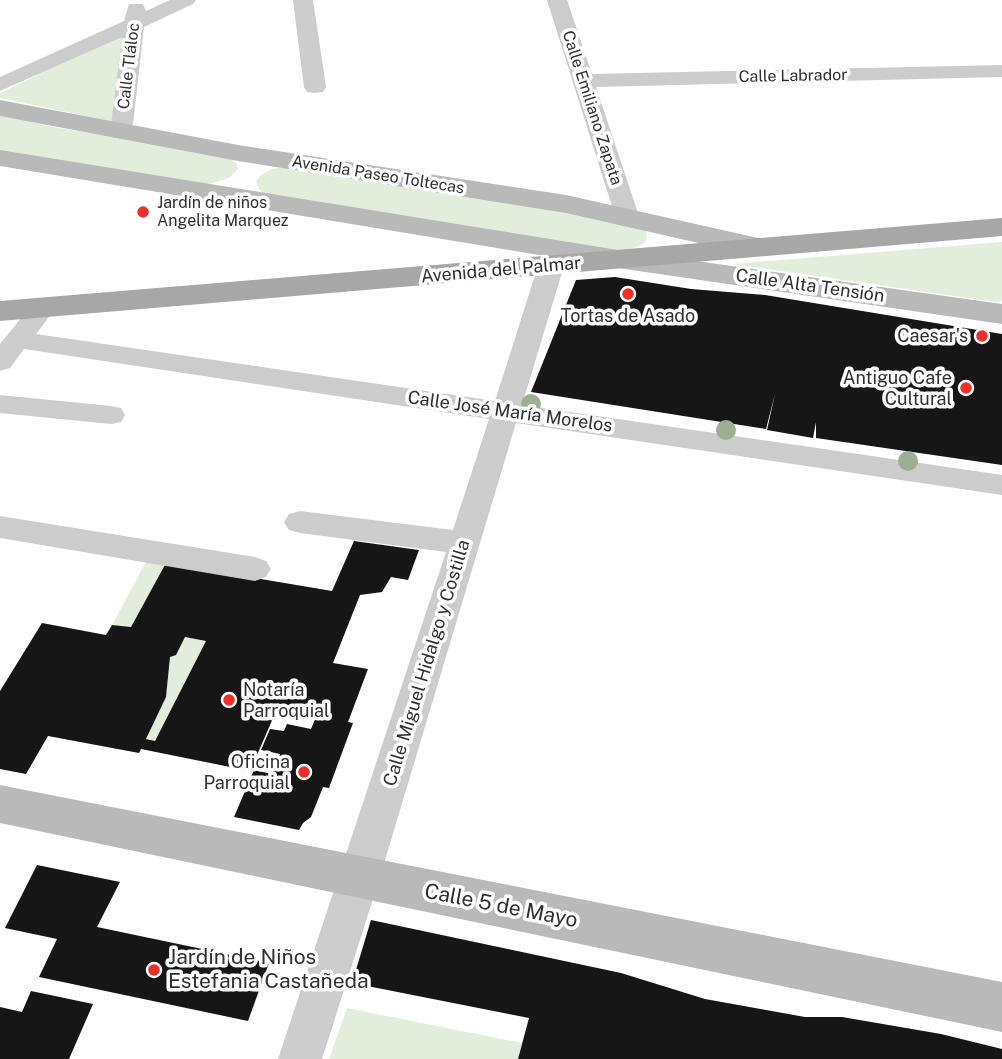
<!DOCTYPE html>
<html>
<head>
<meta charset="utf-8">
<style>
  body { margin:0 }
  canvas { display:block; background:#fff }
</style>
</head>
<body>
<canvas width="1002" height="1059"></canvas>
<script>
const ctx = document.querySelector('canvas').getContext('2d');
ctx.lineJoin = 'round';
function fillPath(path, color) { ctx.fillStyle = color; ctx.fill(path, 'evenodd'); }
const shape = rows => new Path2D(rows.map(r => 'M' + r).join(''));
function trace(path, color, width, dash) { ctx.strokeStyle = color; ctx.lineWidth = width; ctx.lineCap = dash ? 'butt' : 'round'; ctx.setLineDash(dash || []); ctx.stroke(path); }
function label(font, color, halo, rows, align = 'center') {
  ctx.font = font + ' "Public Sans",sans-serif'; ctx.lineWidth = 7; ctx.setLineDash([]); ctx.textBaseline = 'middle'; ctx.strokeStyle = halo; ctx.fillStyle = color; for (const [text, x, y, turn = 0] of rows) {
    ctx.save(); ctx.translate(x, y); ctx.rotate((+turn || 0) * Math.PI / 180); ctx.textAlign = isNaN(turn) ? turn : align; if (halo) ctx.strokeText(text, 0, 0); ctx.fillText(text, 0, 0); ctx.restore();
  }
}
const green = shape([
  [124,33,115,122,0,98,0,93],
  [0,115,53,127,221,154,236,163,238,169,229,178,205,185,0,151],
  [286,167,586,213,646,229,647,240,642,245,630,249,612,252,264,194,259,189,256,181,261,175,271,169],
  [1002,242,1002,301,996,302,732,264],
  [147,560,166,563,131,627,112,625],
  [185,637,206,641,155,741,146,739,166,697,170,657,176,654],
  [347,1008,522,1043,518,1059,329,1059]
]);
const building = shape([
  [615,277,691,289,765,295,1002,334,1002,465,816,438,816,422,813,438,767,430,775,394,766,429,531,392,576,280],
  [354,541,419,550,408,580,391,577,382,592,360,595,333,663,368,669,348,722,353,723,329,788,323,787,311,817,303,823,299,830,234,817,254,770,272,774,280,754,261,750,270,729,284,731,287,724,311,729,316,717,277,709,250,771,141,749,139,753,48,736,26,774,0,769,0,691,42,623,106,635,112,625,131,627,166,563,332,591],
  [185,637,206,641,155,741,146,739,166,697,170,657,176,655],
  [37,865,120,882,97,927,269,963,248,1021,39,977,57,939,5,928],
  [371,920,621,973,705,999,805,1017,842,1017,941,1034,1002,1049,1002,1059,518,1059,529,1018,352,983],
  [31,991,93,1004,69,1059,0,1059,0,1007,22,1012]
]);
const street = shape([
  [170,0,196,0,193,4,144,27,132,133,129,138,113,138,110,133,122,37,0,91,0,77,124,21,129,4,143,4,146,11,170,0],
  [293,0,313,0,326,87,323,92,315,93,307,92,304,87,293,0],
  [547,0,567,0,592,74,1002,65,1002,77,596,87,639,216,636,221,627,223,618,221,615,216,547,0],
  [551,258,560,261,564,266,522,405,1002,475,1002,495,516,423,380,877,322,1059,278,1059,446,552,300,533,289,530,284,522,289,514,300,511,453,530,489,419,24,349,10,368,0,371,0,344,34,302,43,300,52,302,56,308,36,334,495,401,538,266,542,261,551,258],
  [0,395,111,406,121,408,125,415,121,422,111,424,0,413,0,395],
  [0,516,255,557,266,561,271,569,266,577,255,581,0,538,0,516]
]);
const secondary = shape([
  [0,100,238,145,566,195,767,240,771,247,767,254,756,256,566,213,238,161,0,116,0,100],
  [0,150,618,250,1002,304,1002,324,618,268,0,166,0,150],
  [0,785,1002,982,1002,1032,0,823,0,785]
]);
const primary = shape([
  [1002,218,1002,236,0,321,0,301,1002,218]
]);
const trees = [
  [531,404],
  [726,430],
  [908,461]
];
const markers = [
  [143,212,7,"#ed2e29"],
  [628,294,7,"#ed2e29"],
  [982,336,7,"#ed2e29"],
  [966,388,7,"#ed2e29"],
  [229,700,7,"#ed2e29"],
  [304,772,7,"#ed2e29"],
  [154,970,7,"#ed2e29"]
];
const farStreetnames = [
  ["Calle Tláloc",129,66,-83],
  ["Calle Labrador",793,76,-1],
  ["Calle Emiliano Zapata",592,108,72],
  ["Avenida Paseo Toltecas",378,175,9]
];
const farPoinames = [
  ["Jardín de niños",157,203],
  ["Angelita Marquez",157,221]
];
const streetNames = [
  ["Avenida del Palmar",501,270,-5],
  ["Calle Alta Tensión",810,286,8],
  ["Calle José María Morelos",510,412,8],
  ["Calle Miguel Hidalgo y Costilla",427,663,-73]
];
const poiNames = [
  ["Tortas de Asado",628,316,"center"],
  ["Caesar's",968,336],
  ["Antiguo Cafe",952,378],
  ["Cultural",952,399],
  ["Notaría",243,690,"left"],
  ["Parroquial",243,711,"left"],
  ["Oficina",290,762],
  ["Parroquial",290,783]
];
const nearStreetnames = [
  ["Calle 5 de Mayo",501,906,11]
];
const nearPoinames = [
  ["Jardín de Niños",168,958],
  ["Estefania Castañeda",168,982]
];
fillPath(green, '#e3eddc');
fillPath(building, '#161616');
fillPath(street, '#ccc');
fillPath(secondary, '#b9b9b9');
fillPath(primary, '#a7a7a7');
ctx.fillStyle = '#9daf93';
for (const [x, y] of trees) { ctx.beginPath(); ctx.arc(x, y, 10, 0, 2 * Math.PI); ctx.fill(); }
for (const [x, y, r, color] of markers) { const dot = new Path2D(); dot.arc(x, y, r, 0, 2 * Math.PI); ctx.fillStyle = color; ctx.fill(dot); trace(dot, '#fff', 2.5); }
label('16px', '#2f2f2f', '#fff', farStreetnames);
label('16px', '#2f2f2f', '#fff', farPoinames, 'left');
label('18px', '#2f2f2f', '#fff', streetNames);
label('18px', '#2f2f2f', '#fff', poiNames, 'right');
label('21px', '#2f2f2f', '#fff', nearStreetnames);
label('21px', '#2f2f2f', '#fff', nearPoinames, 'left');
</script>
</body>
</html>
